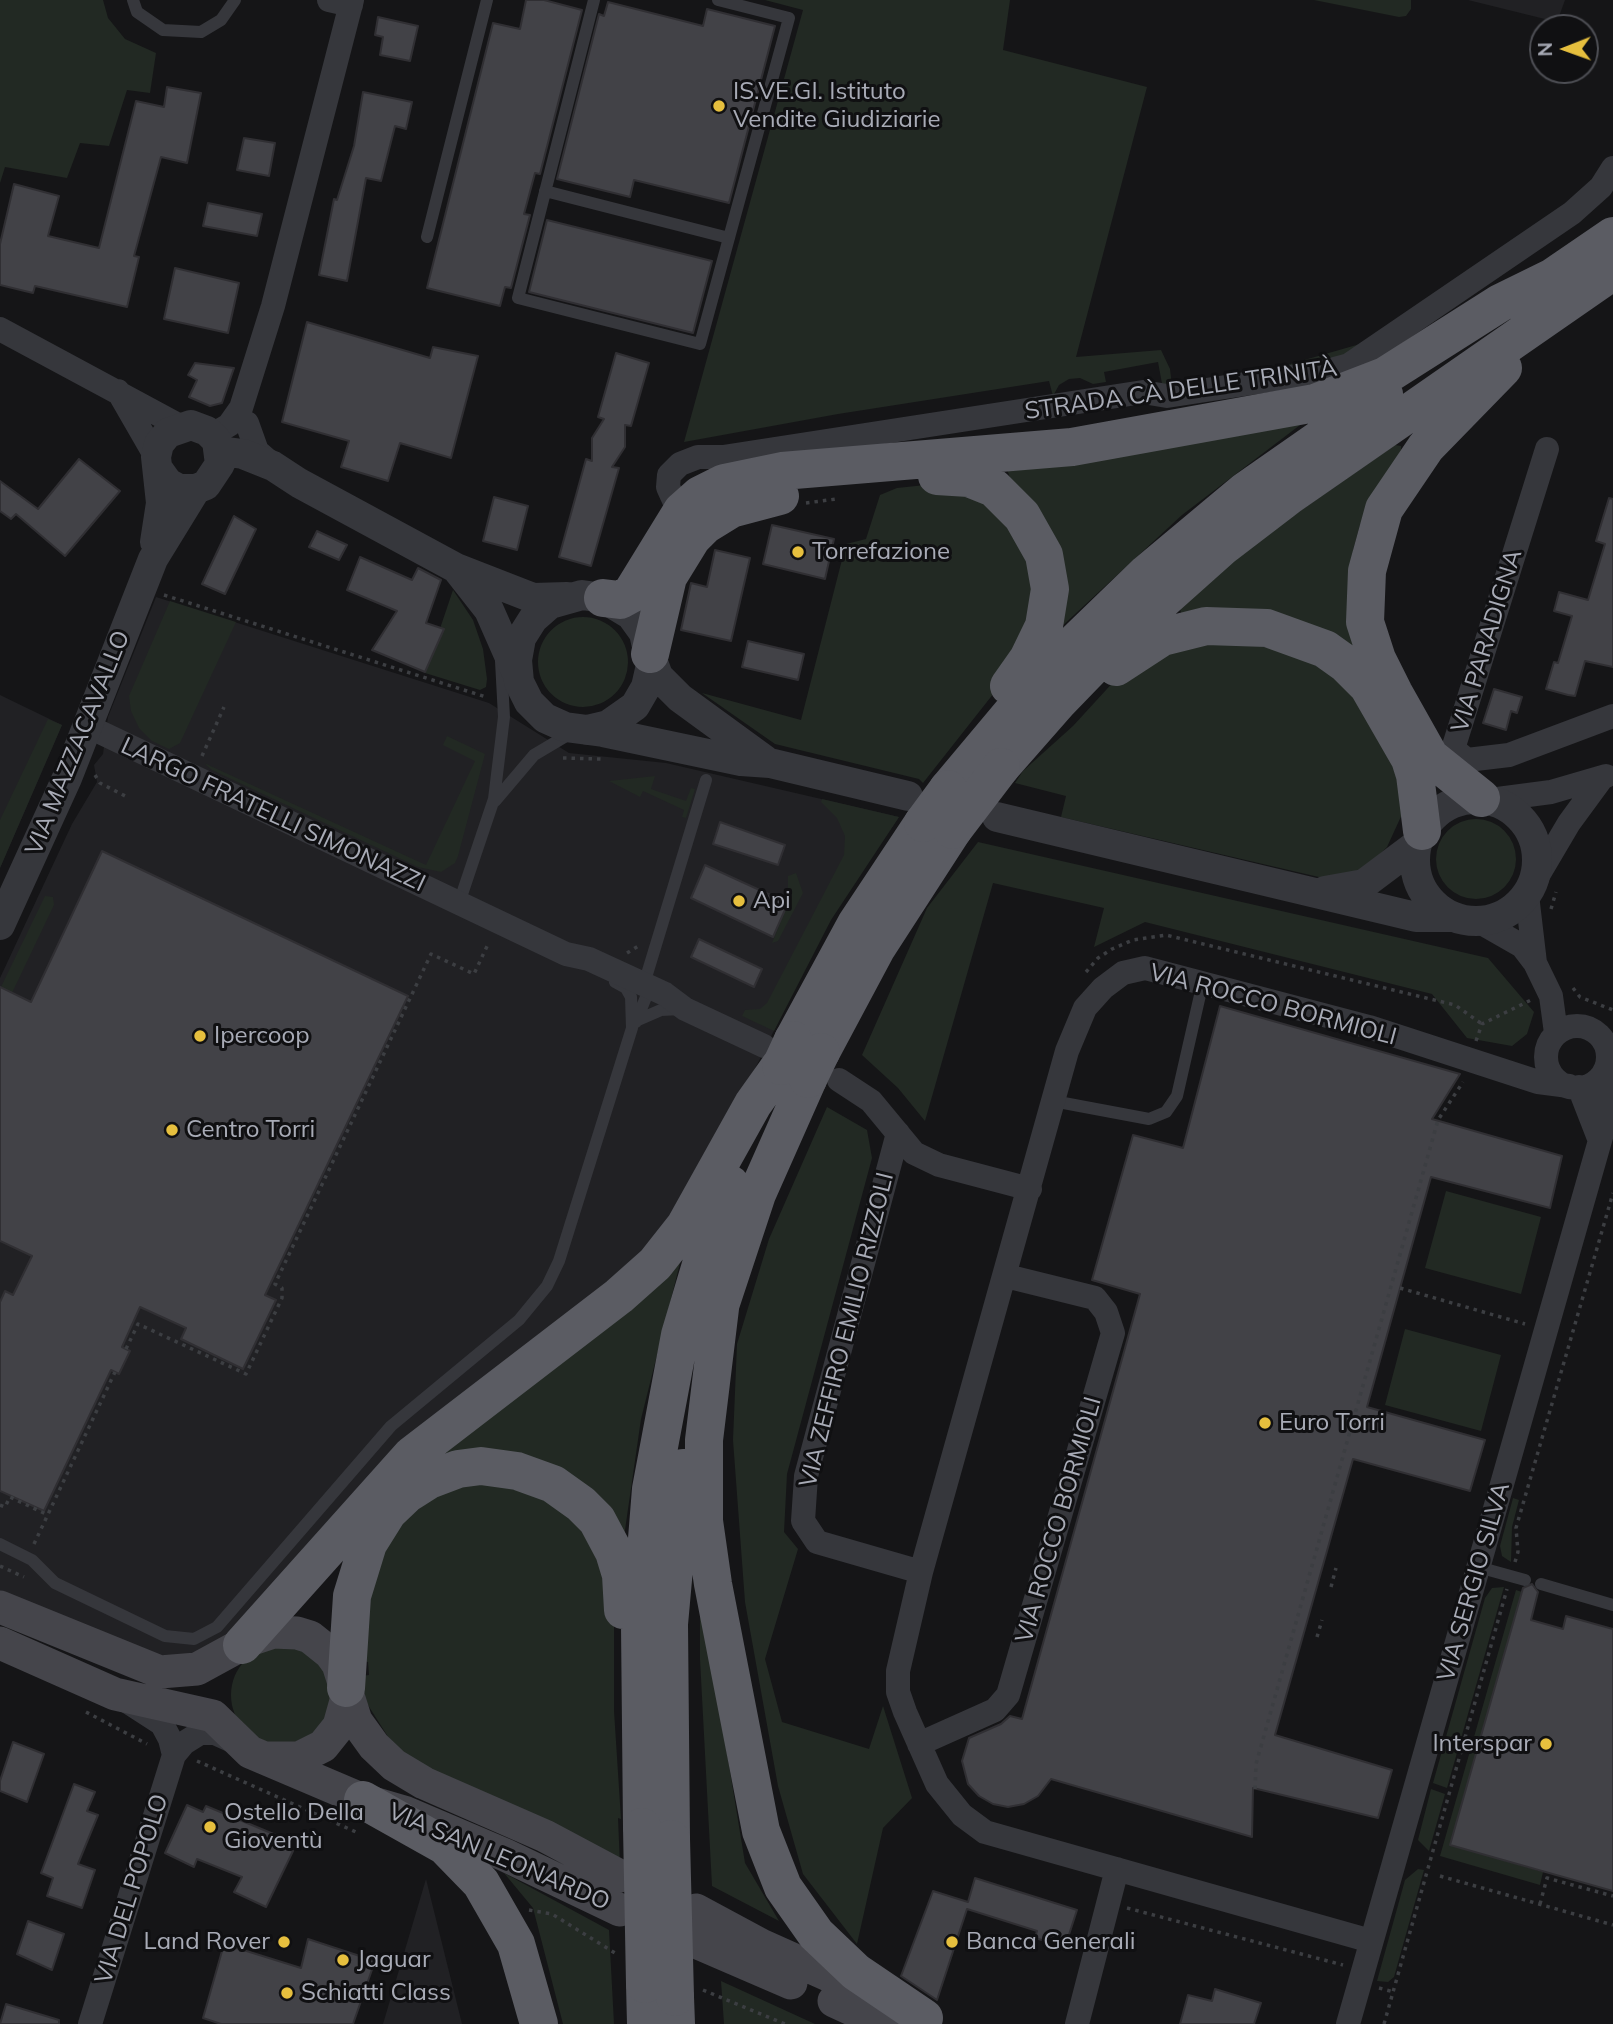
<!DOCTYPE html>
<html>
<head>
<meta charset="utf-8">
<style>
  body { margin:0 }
  #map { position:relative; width:1613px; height:2024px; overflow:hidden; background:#151517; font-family:Mulish,sans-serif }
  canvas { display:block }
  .north { position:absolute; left:1529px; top:14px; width:70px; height:70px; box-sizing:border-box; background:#101012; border:2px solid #4d4e54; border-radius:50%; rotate:269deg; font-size:19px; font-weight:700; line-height:28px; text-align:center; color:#a8abb6 }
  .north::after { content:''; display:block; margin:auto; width:24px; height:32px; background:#e6bf3e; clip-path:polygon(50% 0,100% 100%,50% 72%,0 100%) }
</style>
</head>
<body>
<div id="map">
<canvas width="1613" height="2024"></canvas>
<div class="north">N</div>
</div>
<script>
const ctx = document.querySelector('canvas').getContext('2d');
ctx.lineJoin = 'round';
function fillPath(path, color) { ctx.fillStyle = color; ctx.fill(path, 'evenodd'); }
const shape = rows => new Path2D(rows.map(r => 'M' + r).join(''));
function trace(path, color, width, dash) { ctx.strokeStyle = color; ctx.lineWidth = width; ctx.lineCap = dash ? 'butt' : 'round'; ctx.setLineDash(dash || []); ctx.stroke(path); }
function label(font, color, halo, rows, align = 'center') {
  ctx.font = font + ' Mulish,sans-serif'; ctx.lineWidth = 6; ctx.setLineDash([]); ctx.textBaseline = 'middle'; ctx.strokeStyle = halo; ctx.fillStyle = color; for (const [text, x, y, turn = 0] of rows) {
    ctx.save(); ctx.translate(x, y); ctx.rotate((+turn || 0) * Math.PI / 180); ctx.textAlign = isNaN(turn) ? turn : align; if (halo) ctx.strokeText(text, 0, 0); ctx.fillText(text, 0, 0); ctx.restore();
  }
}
const built = shape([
  [1468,0,1565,0,1557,22],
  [156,597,489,703,569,753,666,763,899,817,846,894,815,947,761,1057,666,1236,212,1654,144,1656,0,1593,0,978,72,824,97,782,94,765,103,754,108,717],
  [0,695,62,725,0,868],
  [426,1879,462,2024,383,2024]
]);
const green = shape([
  [0,0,103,0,108,18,125,39,156,53,150,93,127,90,109,146,80,143,67,178,5,167,0,183],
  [765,0,1010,0,1003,50,1147,87,1076,357,1161,350,1170,369,1172,386,1287,365,1360,344,1364,353,1163,389,1158,362,1104,372,1106,382,1093,384,1080,378,1069,379,1059,385,1053,396,1049,381,838,414,684,442,803,10],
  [1314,0,1411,0,1411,9,1406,16,1399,17],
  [1304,422,1182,515,1060,628,1007,469],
  [1395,445,1401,446,1401,450,1360,525,1353,550,1362,653,1181,613,1180,609,1206,583,1283,523],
  [935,484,983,492,1042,577,1005,679,923,783,919,779,775,744,702,693,801,720,846,544,866,539,880,495,897,488],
  [453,590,473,620,483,649,487,679,486,687,480,690,425,673],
  [170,601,236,622,180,743,169,749,152,741,139,728,131,711,129,696],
  '538 662a45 45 0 1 1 90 0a45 45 0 1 1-90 0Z',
  [1211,635,1327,661,1397,756,1404,810,1387,847,1365,869,1323,878,1061,817,1066,796,1015,783,1023,771,1073,726,1117,678],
  [48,719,62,725,0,868,0,820],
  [447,736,485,754,458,856,455,863,441,872,418,867,212,770,204,763,426,865,475,761,443,745],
  [655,776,651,789,686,801,691,788,695,789,686,818,682,817,684,810,643,791,640,797,609,781],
  [822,799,899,817,831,920,774,1031,742,1016,745,1010,760,1009,767,1003,844,855,845,836,837,818,821,802],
  '1436 859a40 40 0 1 1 80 0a40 40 0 1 1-80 0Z',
  [978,842,1488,958,1534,1012,1527,1034,1512,1046,1467,1038,1432,994,1145,922,1094,947,1104,908,993,883,925,1121,898,1088,862,1055,927,908],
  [796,873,803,893,778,941,772,943,788,904,788,876],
  [45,896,53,897,54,905,12,993,1,987],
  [827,1107,867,1130,872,1158,787,1474,784,1532,798,1549,765,1659,782,1722,869,1749,883,1706,912,1798,883,1828,857,1944,803,1874,778,1786,745,1602,733,1440,737,1344,769,1239],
  [1446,1191,1541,1217,1521,1294,1425,1268],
  [680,1263,641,1419,624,1537,582,1492,402,1475],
  [1405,1329,1501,1355,1481,1431,1385,1405],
  [512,1482,585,1524,614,1605,614,1711,621,1819,618,1818,620,1865,422,1766,392,1743,366,1702,361,1676,369,1675,368,1662,360,1661,379,1543,447,1485],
  [1513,1498,1519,1500,1512,1527,1511,1562,1502,1556,1500,1546],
  [1504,1587,1447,1788,1433,1783,1485,1598,1492,1588],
  [700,1588,745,1863,779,1921,712,1886,700,1659],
  [1516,1590,1522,1592,1450,1845,1543,1872,1540,1885,1440,1856],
  '231 1695a50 50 0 1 1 100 0a50 50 0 1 1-100 0Z',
  [1431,1789,1445,1794,1429,1851,1418,1840],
  [1418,1869,1424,1870,1394,1977,1388,1982,1377,1981,1405,1880],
  [504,1873,609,1930,614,2024,563,2024,533,1908],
  [721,1981,815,2024,724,2024]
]);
const building = shape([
  [526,0,544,0,582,10,540,174,535,173,524,214,530,215,511,288,505,287,500,306,427,288,493,23,520,29,526,0],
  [608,2,703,26,707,9,775,26,729,203,634,180,630,197,557,179,599,14,604,16,608,2],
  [378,17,418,26,410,61,380,55,383,37,375,35,378,17],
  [167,87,201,93,187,163,161,157,134,256,139,257,127,307,35,286,33,293,0,285,0,244,14,184,59,196,48,236,99,248,136,101,164,107,167,87],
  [363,92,412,102,406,129,395,126,381,181,366,178,347,281,319,275,334,199,337,200,354,146,363,92],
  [244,138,275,143,269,176,237,170,244,138],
  [208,203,262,214,257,236,203,226,208,203],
  [547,220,712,261,693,333,529,292,547,220],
  [175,268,239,283,228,333,164,319,175,268],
  [307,322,430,358,433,347,478,356,451,458,400,443,388,481,341,467,349,441,282,422,307,322],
  [616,353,649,363,631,426,625,425,625,447,612,467,619,468,591,566,559,557,586,459,592,461,592,438,604,419,598,417,616,353],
  [195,363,234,368,222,403,210,406,189,397,197,380,188,375,195,363],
  [79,459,120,491,65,556,16,514,11,519,0,511,0,481,38,509,79,459],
  [494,497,528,506,517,550,483,541,494,497],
  [1609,498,1613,499,1613,667,1585,661,1575,696,1568,695,1546,689,1554,662,1558,663,1572,616,1554,611,1559,592,1588,600,1605,544,1596,541,1609,498],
  [234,516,256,529,225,594,202,584,234,516],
  [772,525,834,539,825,579,763,564,772,525],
  [317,531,347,545,339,560,309,547,317,531],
  [715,550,750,558,731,641,681,630,691,583,707,587,715,550],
  [360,557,412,580,418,568,441,580,426,623,444,629,425,672,372,650,397,611,347,590,360,557],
  [748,641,804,654,798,680,742,667,748,641],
  [1494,689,1522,697,1517,713,1511,711,1506,730,1483,723,1494,689],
  [720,822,785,845,778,865,713,844,720,822],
  [102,851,408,996,265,1295,276,1300,243,1369,181,1339,186,1328,140,1307,122,1347,130,1351,119,1374,111,1370,44,1511,0,1491,0,1302,5,1291,13,1295,32,1256,0,1241,0,987,31,1002,102,851],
  [705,865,788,903,773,937,691,898,705,865],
  [699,939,762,969,754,987,691,957,699,939],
  [1220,1006,1460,1074,1432,1119,1562,1156,1550,1208,1431,1177,1367,1407,1485,1440,1470,1491,1353,1459,1275,1735,1392,1770,1378,1818,1253,1788,1252,1837,1051,1779,1038,1796,1024,1804,1008,1807,993,1804,979,1796,968,1784,962,1761,969,1738,1001,1724,1010,1716,1022,1719,1140,1294,1092,1280,1133,1135,1183,1148,1220,1006],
  [1532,1584,1538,1592,1531,1620,1563,1629,1566,1616,1613,1629,1613,1891,1450,1845,1523,1588,1532,1584],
  [13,1742,44,1754,27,1802,0,1791,0,1781,13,1742],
  [74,1784,95,1792,87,1811,98,1815,78,1864,95,1870,82,1908,47,1896,53,1878,41,1873,74,1784],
  [187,1805,203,1812,206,1806,276,1835,274,1843,293,1851,266,1907,234,1892,242,1877,197,1859,194,1867,165,1853,187,1805],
  [975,1878,1077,1910,1065,1947,1035,1938,1037,1931,967,1909,937,2000,901,1976,933,1891,968,1902,975,1878],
  [28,1921,64,1934,52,1970,17,1954,28,1921],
  [308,1939,375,1961,353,2024,221,2024,203,2018,224,1944,301,1968,308,1939],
  [1215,1989,1261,2003,1254,2024,1180,2024,1188,1995,1212,2001,1215,1989],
  [6,2004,59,2020,59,2024,0,2024,6,2004]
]);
const path = shape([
  [806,503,836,499,835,496],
  [164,595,486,697],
  [202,756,224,707],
  [563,758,601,759],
  [95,775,100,783,127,797],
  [1551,909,1556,892],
  [627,953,640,945],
  [1086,972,1098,958,1112,949,1133,940,1166,935,1455,1005,1482,1024],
  [1573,988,1580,997,1613,1010],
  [1476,1041,1482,1024,1531,1000],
  [1400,1288,1525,1324],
  [126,1349,138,1324,246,1374,282,1298,282,1288,275,1284,431,954,474,974,489,942],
  [0,1505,5,1507,10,1497,48,1515],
  [34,1544,115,1372],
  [1515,1562,1518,1552,1516,1528,1613,1193],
  [0,1566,24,1577],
  [1331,1587,1336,1568],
  [1317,1637,1322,1620],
  [86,1712,147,1744],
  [197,1761,356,1832],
  [1255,1789,1256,1764,1438,1120,1463,1082],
  [1440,1876,1613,1925],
  [1540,1904,1547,1878,1613,1896],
  [1127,1908,1343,1965],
  [529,1910,552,1914,615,1953],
  [1379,1988,1394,1992],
  [703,1990,785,2024],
  [1384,2024,1507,1589]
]);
const service = shape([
  [133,0,137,12,163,30,201,32,221,20,235,0],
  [594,0,518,298,700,344,789,18,718,0],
  [545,191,729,238],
  [427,237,487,0],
  [495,801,534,755,571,733],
  [459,903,494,799,504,717,501,661],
  [644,984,706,780],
  [638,1020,661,1010,681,1009],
  [636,1022,650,987],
  [1053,1101,1149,1119,1166,1112,1177,1096,1203,982],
  [0,1544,32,1560,55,1583,165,1636,194,1639,217,1627,391,1426,519,1320,547,1286,559,1261,632,1028,631,997,626,988,615,982],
  [1478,1567,1525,1580],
  [1541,1584,1613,1605]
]);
const minor = shape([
  [329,0,351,5],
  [0,329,180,426],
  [118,391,156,457],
  [247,423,257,451,273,465],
  [212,435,229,425,241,408,273,306,352,0],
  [1547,449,1453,749,1467,760,1509,755,1613,716],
  [675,520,677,507,668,487,669,475,680,464,698,457,723,457,1143,392,1167,396,1323,372,1349,365,1572,213,1601,187,1613,168],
  [87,726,566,954,589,959,665,994,685,1009,764,1046],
  [1490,800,1551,792,1606,776],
  [1533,884,1569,823,1602,778],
  [1527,895,1535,963,1551,996,1556,1033],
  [1480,922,1522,946,1535,963],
  '1546 1057a31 31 0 1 1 62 0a31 31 0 1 1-62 0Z',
  [839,1080,871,1101,914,1153,939,1165,1030,1189],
  [1579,1087,1600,1141],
  [898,1133,806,1476,803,1521,817,1542,921,1572],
  [128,1702,162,1724,170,1739,174,1755],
  [919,1744,995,1710,1008,1695,1113,1333,1106,1312,1095,1298,1006,1276],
  [1371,1941,985,1832,962,1815,937,1784,905,1712,898,1692,898,1671,921,1572,1067,1051,1085,1008,1103,988,1123,973,1145,968,1369,1027,1538,1082,1569,1086],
  [90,2024,174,1755,184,1743,200,1733,215,1733,237,1743],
  [1077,2024,1117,1869],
  [1348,2024,1607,1116,1605,1070]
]);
const tertiary = shape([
  [220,451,243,454,273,466,299,483,456,568,533,598,567,597],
  [155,542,161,503,156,457,159,444,168,433,191,425,207,431,217,441,220,464,206,485,196,489,179,489,168,483,158,469],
  [456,568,489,610,515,669],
  [650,654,658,676,680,698,765,760],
  [587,730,608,725,635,706,646,687,651,665,644,633,631,615,603,598,582,595,550,604,533,619,521,638,517,660,519,682,529,702,545,718,565,727,603,732,741,761,770,763,908,796],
  '1415 860a61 61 0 1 1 122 0a61 61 0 1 1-122 0Z',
  [997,817,1416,917,1452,917],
  [1325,891,1364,884,1416,845],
  [0,925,67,778,153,559,196,489]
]);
const secondary = shape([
  [0,1607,160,1672,197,1669,252,1639,273,1632,297,1633,310,1637,330,1653,338,1664,356,1721,374,1746,394,1765,424,1783,545,1836,620,1876],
  [0,1643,115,1694,213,1716,250,1752,363,1800,404,1812,505,1855,620,1910],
  [267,1758,299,1758,323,1746,339,1726,346,1701,346,1688],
  [696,1910,761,1945,875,1996],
  [696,1942,791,1983],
  [834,2001,884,2024]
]);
const trunk = shape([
  [1534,290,1613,236],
  [937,476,969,478,994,488,1022,516,1044,555,1050,589,1044,626,1028,659,1009,686],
  [603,598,620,600,631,594,682,511,700,495,724,483,782,471,1072,447,1315,403,1385,376,1500,303,1555,276],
  [650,654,668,577,692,538,705,525,731,509,780,496],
  [1116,667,1162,637,1206,626,1267,628,1325,649,1346,664,1368,686,1410,759,1415,775,1422,831],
  [1001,767,1059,701,1119,639,1221,548,1289,496,1613,271],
  [948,789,1052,665,1147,573,1245,491,1384,394],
  [1481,798,1430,757,1394,693,1377,659,1365,622,1367,571,1384,509,1426,447,1503,368],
  [793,1040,856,924,923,823],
  [821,1052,876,949,953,830],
  [721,1300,704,1440,704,1521,713,1584,761,1831,783,1887,816,1934,856,1972,924,2018],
  [714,1324,757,1194,808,1079],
  [242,1645,412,1455,619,1296,655,1264,685,1226,753,1104,780,1066],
  [346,1688,352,1596,368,1544,388,1512,407,1494,429,1480,458,1469,481,1466,517,1471,553,1484,581,1504,597,1520,614,1552,621,1575,623,1610],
  [363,1800,445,1846,481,1883,516,1944,539,2024],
  [642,1827,640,1626,651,1489,680,1335,706,1248,730,1184],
  [671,1839,669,1624,683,1468],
  [645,1984,646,2024],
  [675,1997,676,2024]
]);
const trunkBridge = shape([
  [923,823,948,789],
  [953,830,1001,767],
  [781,1066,793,1040],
  [808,1079,821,1052],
  [642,1827,645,1984],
  [671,1839,675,1997]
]);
const markers = [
  [719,106,7,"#e6bf3e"],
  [798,552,7,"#e6bf3e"],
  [739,901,7,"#e6bf3e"],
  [200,1036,7,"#e6bf3e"],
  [172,1130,7,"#e6bf3e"],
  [1265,1423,7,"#e6bf3e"],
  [1546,1744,7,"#e6bf3e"],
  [210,1827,7,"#e6bf3e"],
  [284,1942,7,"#e6bf3e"],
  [952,1942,7,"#e6bf3e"],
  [343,1960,7,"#e6bf3e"],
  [287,1993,7,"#e6bf3e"]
];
const poiNames = [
  ["IS.VE.GI. Istituto",733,92],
  ["Vendite Giudiziarie",733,120],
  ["Torrefazione",812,552],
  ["Api",753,901],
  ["Ipercoop",214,1036],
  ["Centro Torri",186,1130],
  ["Euro Torri",1279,1423],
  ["Interspar",1532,1744,"right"],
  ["Ostello Della",224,1813],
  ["Gioventù",224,1841],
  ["Land Rover",270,1942,"right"],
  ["Banca Generali",966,1942],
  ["Jaguar",357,1960],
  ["Schiatti Class",301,1993]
];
const streetNames = [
  ["STRADA CÀ DELLE TRINITÀ",1181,390,-8],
  ["VIA PARADIGNA",1487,641,-73],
  ["VIA MAZZACAVALLO",78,743,-68],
  ["LARGO FRATELLI SIMONAZZI",273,815,25],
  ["VIA ROCCO BORMIOLI",1273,1005,15],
  ["VIA ZEFFIRO EMILIO RIZZOLI",847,1330,-76],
  ["VIA ROCCO BORMIOLI",1059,1520,-74],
  ["VIA SERGIO SILVA",1474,1582,-74],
  ["VIA SAN LEONARDO",499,1857,23],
  ["VIA DEL POPOLO",132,1889,-73]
];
fillPath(built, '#212124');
fillPath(green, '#222923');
fillPath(building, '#424247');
trace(building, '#302f33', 2);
trace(path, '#3c3e42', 3.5, [3.5, 5]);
trace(service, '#36373c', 12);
trace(minor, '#36373c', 24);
trace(tertiary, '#36373c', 30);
trace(secondary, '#45454b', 33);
trace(trunk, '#5b5c63', 38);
trace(trunkBridge, '#5b5c63', 38);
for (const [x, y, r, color] of markers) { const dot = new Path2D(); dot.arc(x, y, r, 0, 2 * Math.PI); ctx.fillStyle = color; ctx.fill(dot); trace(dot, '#101012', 2.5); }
label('24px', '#a8abb6', '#101012', poiNames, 'left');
label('24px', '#a8abb6', '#101012', streetNames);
</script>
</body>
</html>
